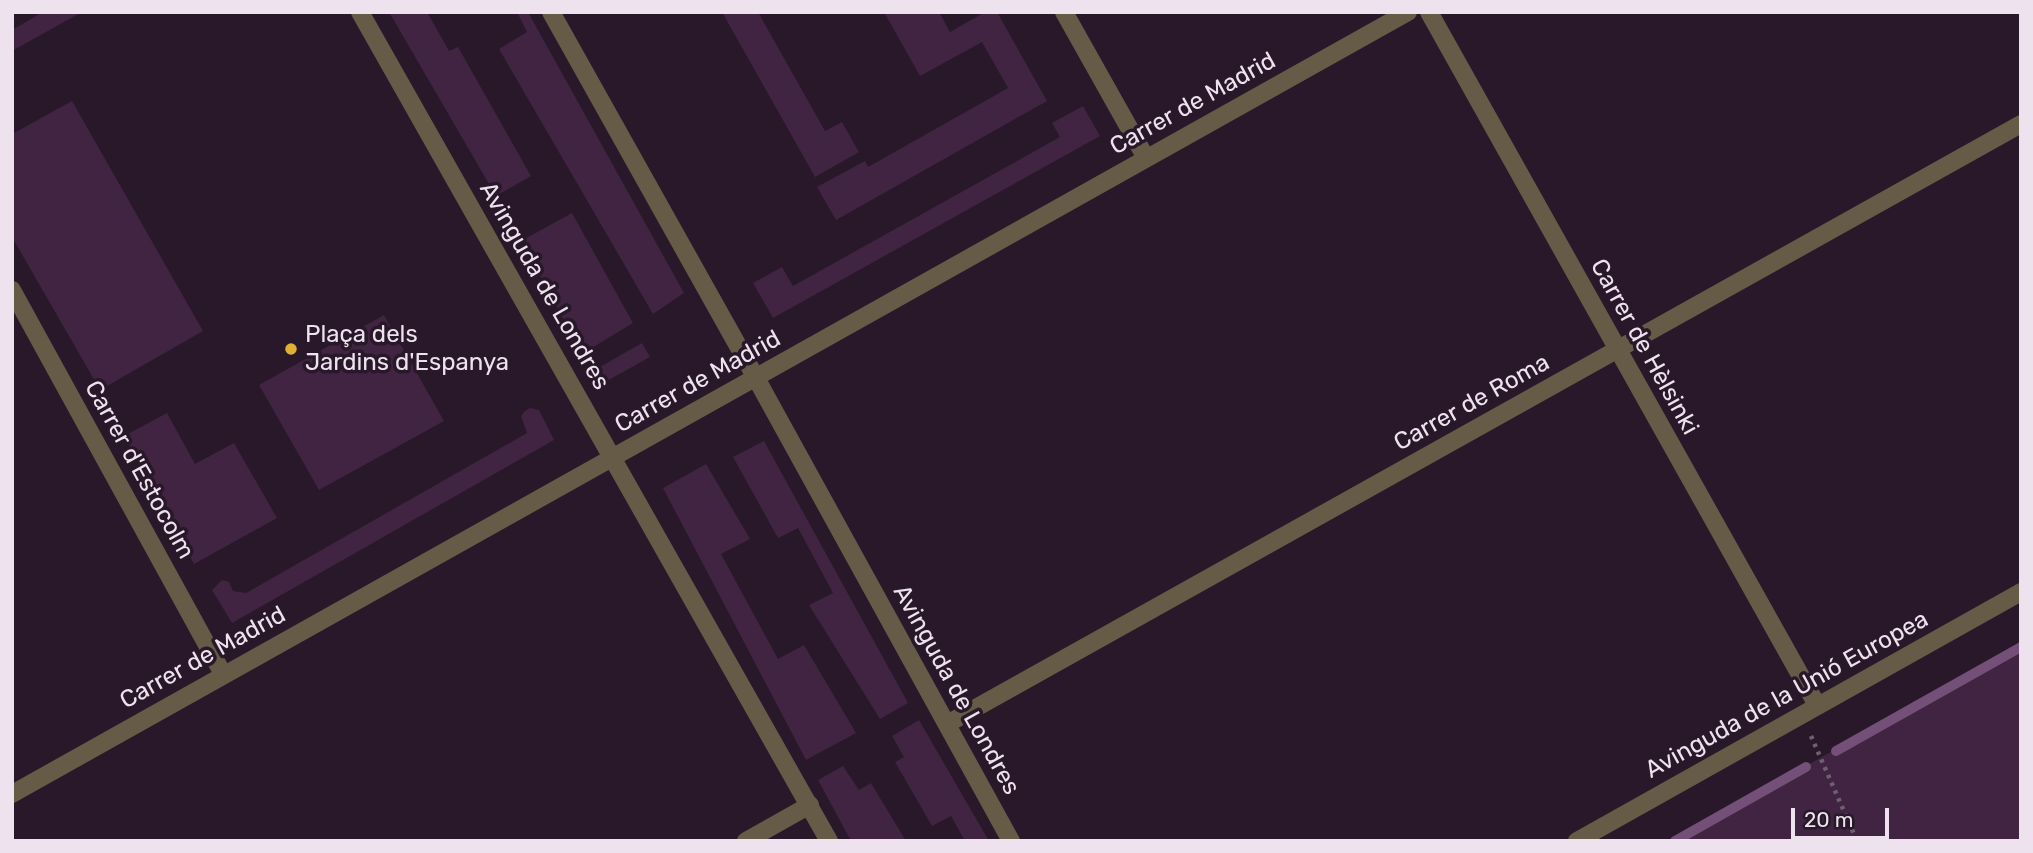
<!DOCTYPE html>
<html>
<head>
<meta charset="utf-8">
<style>
  body { margin:0 }
  #map { position:relative; width:2033px; height:853px; overflow:hidden; background:#28182a; font-family:Rubik,sans-serif }
  canvas { display:block }
  .frame { position:absolute; inset:0; border:14px solid #eee2ee; pointer-events:none }
  .scale { position:absolute; left:1791px; top:808px; width:98px; height:32px; box-sizing:border-box; border:4px solid #eee2ee; border-top:0; padding-left:9px; font-size:21px; line-height:24px; white-space:nowrap; color:#eee2ee; -webkit-text-stroke:5px #28182a; paint-order:stroke }
</style>
</head>
<body>
<div id="map">
<canvas width="2033" height="853"></canvas>
<div class="frame"></div>
<div class="scale">20 m</div>
</div>
<script>
const ctx = document.querySelector('canvas').getContext('2d');
ctx.lineJoin = 'round';
function fillPath(path, color) { ctx.fillStyle = color; ctx.fill(path, 'evenodd'); }
const shape = rows => new Path2D(rows.map(r => 'M' + r).join(''));
function trace(path, color, width, dash) { ctx.strokeStyle = color; ctx.lineWidth = width; ctx.lineCap = dash ? 'butt' : 'round'; ctx.setLineDash(dash || []); ctx.stroke(path); }
function label(font, color, halo, rows, align = 'center') {
  ctx.font = font + ' Rubik,sans-serif'; ctx.lineWidth = 7; ctx.setLineDash([]); ctx.textBaseline = 'middle'; ctx.strokeStyle = halo; ctx.fillStyle = color; for (const [text, x, y, turn = 0] of rows) {
    ctx.save(); ctx.translate(x, y); ctx.rotate((+turn || 0) * Math.PI / 180); ctx.textAlign = isNaN(turn) ? turn : align; if (halo) ctx.strokeText(text, 0, 0); ctx.fillText(text, 0, 0); ctx.restore();
  }
}
const green = shape([
  [43,12,82,12,12,51,12,30],
  [389,12,427,12,449,51,458,47,531,176,496,196],
  [517,12,528,12,684,293,653,314,499,49,527,32],
  [722,12,758,12,825,131,842,122,859,152,815,177],
  [884,12,939,12,950,32,985,12,997,12,1047,101,836,220,817,187,865,161,868,167,1008,88,982,42,920,76],
  [72,101,203,331,100,390,12,237,12,134],
  [1083,106,1100,136,773,318,753,283,782,267,793,286,1060,137,1052,123],
  [572,213,633,323,582,354,521,241],
  [384,315,444,421,319,490,259,385],
  [642,343,650,357,598,386,591,372],
  [530,408,539,410,554,440,232,623,212,590,222,580,229,582,233,591,246,593,527,433,521,416,525,411],
  [167,413,195,464,234,443,277,518,194,564,124,436],
  [764,441,908,703,880,719,809,605,833,593,798,528,778,538,733,457],
  [706,464,750,539,721,554,778,659,804,645,856,733,806,760,663,488],
  [2017,648,2021,655,2021,841,1671,841],
  [919,720,989,841,965,841,951,816,932,826,895,762,904,757,892,736],
  [843,766,859,790,871,783,906,841,851,841,818,780]
]);
const stream = shape([
  [1836,751,2021,647],
  [1675,841,1806,767]
]);
const path = shape([
  [1811,736,1857,841]
]);
const minor = shape([
  [360,12,829,841],
  [551,12,756,378,1011,841],
  [1064,12,1146,158],
  [1429,12,1817,705],
  [12,290,223,674],
  [947,724,2021,124],
  [12,794,1408,12],
  [746,841,810,805]
]);
const tertiary = shape([
  [1577,841,2021,592]
]);
const markers = [
  [291,349,7,"#dfb034"]
];
const streetNames = [
  ["Carrer de Madrid",1193,104,-29],
  ["Avinguda de Londres",544,286,60],
  ["Carrer de Hèlsinki",1644,347,61],
  ["Carrer de Madrid",698,382,-29],
  ["Carrer de Roma",1472,403,-29],
  ["Carrer d'Estocolm",139,470,61],
  ["Carrer de Madrid",203,658,-29],
  ["Avinguda de Londres",956,690,61],
  ["Avinguda de la Unió Europea",1787,695,-29]
];
const poiNames = [
  ["Plaça dels",305,335],
  ["Jardins d'Espanya",305,363]
];
fillPath(green, '#402442');
trace(stream, '#744f77', 10);
trace(path, '#6f6070', 4.5, [3.5, 5]);
trace(minor, '#655b46', 18);
trace(tertiary, '#655b46', 18);
for (const [x, y, r, color] of markers) { const dot = new Path2D(); dot.arc(x, y, r, 0, 2 * Math.PI); ctx.fillStyle = color; ctx.fill(dot); trace(dot, '#28182a', 2.5); }
label('24px', '#eee2ee', '#28182a', streetNames);
label('24px', '#eee2ee', '#28182a', poiNames, 'left');
</script>
</body>
</html>
